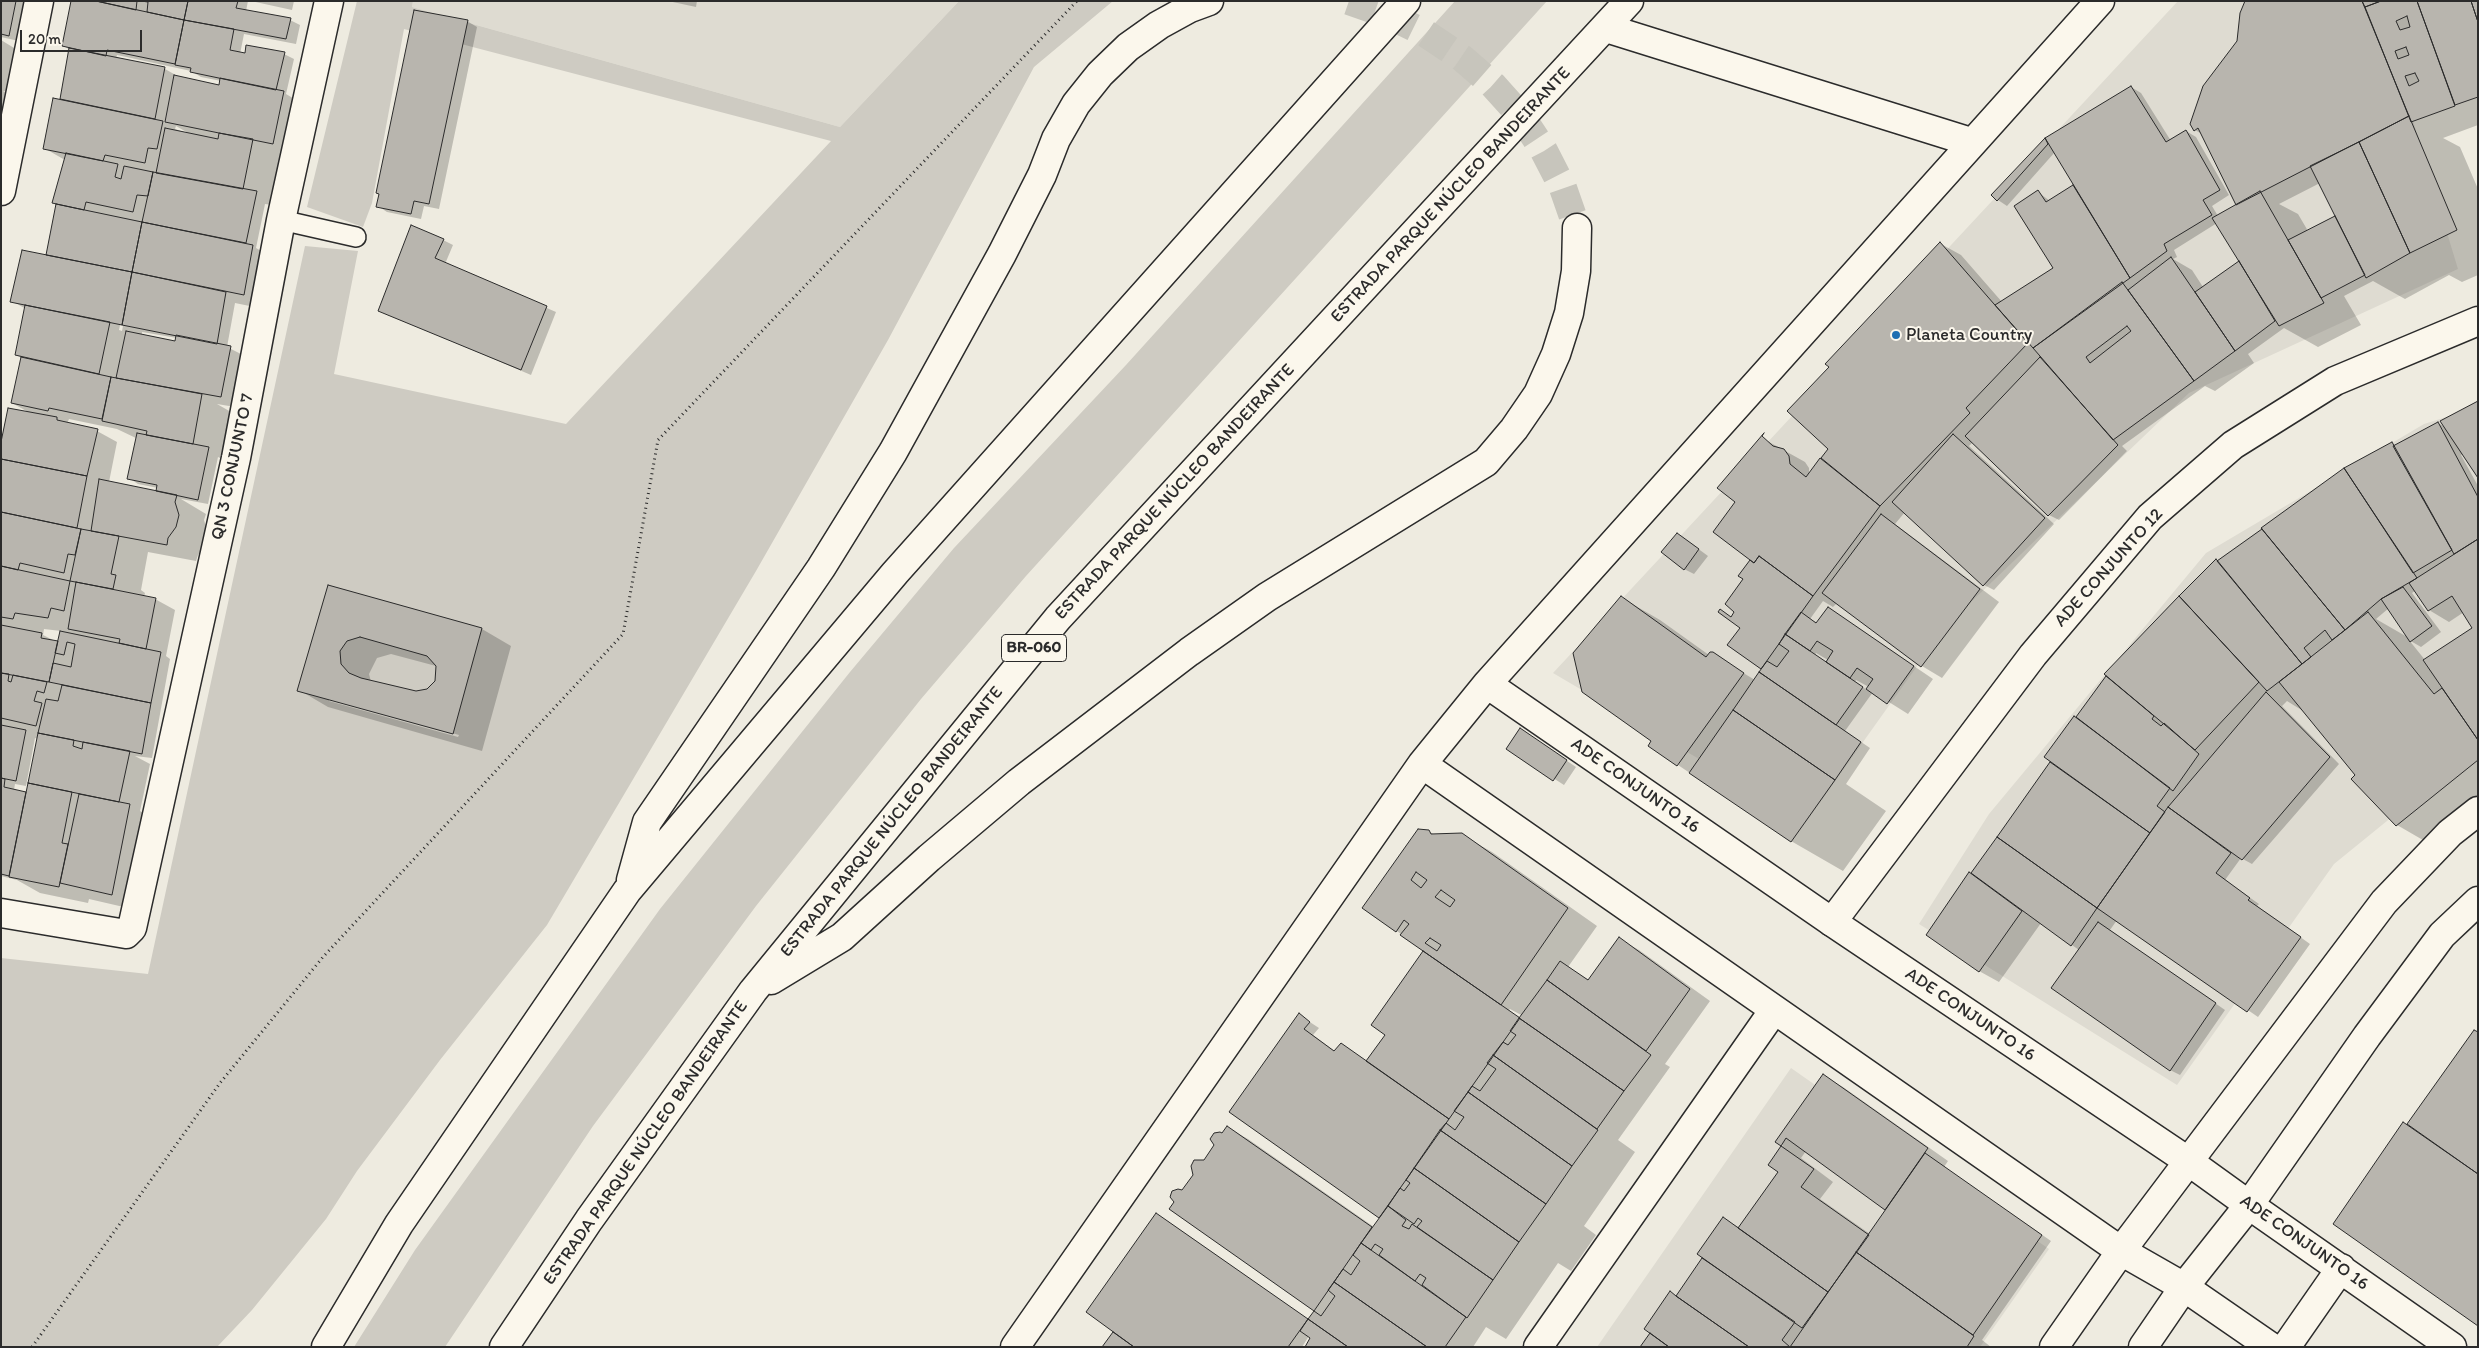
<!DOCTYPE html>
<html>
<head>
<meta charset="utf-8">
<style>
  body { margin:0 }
  #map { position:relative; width:2479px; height:1348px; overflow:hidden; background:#eeebe0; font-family:Itim,sans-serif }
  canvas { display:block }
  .frame { position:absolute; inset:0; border:2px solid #2b2b2b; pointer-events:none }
  .scale { position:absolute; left:20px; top:30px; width:122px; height:22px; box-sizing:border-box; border:2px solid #2b2b2b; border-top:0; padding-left:6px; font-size:15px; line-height:18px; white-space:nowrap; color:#2b2b2b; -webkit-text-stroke:4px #fbf7ec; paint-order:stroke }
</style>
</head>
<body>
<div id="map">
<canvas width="2479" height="1348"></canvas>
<div class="frame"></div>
<div class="scale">20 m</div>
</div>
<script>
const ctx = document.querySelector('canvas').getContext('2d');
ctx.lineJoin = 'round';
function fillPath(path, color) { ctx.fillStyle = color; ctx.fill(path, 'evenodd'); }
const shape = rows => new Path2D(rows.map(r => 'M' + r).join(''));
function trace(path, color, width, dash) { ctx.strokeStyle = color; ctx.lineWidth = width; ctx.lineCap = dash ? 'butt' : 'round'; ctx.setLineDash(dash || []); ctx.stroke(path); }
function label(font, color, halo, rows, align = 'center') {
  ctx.font = font + ' Itim,sans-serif'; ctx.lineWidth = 4; ctx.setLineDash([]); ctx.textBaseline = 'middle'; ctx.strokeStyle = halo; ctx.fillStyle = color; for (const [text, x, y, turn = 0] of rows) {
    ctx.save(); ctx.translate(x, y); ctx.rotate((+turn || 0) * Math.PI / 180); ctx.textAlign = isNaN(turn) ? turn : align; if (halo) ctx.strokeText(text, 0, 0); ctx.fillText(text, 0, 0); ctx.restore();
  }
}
const built = shape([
  [413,1,959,1,840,127,412,7],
  [2178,1,2478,1,2478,94,2411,114,2458,269,2189,393,1945,627,1806,822,1553,673],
  [2478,407,2478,747,2334,864,2177,1085,1919,924,1989,814,2206,553,2424,424],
  [1791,1068,2049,1249,1980,1347,1597,1347]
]);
const green = shape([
  [357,1,413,1,412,7,840,127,959,1,1113,1,1034,67,888,340,756,571,547,925,440,1060,357,1171,326,1219,252,1310,217,1347,1,1347,1,958,148,974,305,246,358,251,334,374,566,424,831,141,404,29,372,203,363,227,307,207],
  [1455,1,1547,1,1026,576,921,699,756,906,593,1126,445,1347,354,1347,415,1250,660,909,850,672,954,548,1126,365]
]);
const shadow = shape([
  [1,1,26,1,19,41,1,37],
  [72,1,248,1,246,11,290,20,300,25,296,44,244,34,240,54,284,54,294,59,286,94,313,110,273,205,265,204,256,248,282,263,274,311,235,303,227,347,251,359,241,408,217,404,231,412,222,459,218,457,208,504,181,499,206,514,204,520,208,533,206,544,198,555,196,561,148,552,141,590,145,593,144,597,155,599,175,610,166,656,170,659,152,758,135,756,150,764,140,811,159,822,141,911,89,899,88,903,40,893,17,880,1,876,1,460,30,413,12,403,22,358,16,355,26,309,12,301,53,258,57,205,54,203,65,160,44,148,66,101,61,99,70,50,64,46],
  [117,55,191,71,201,77,221,81,220,86,181,78,165,69,116,59],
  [176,126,190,134,175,129],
  [130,279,132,279,122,331,119,330],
  [142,332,177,338,176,342,142,335],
  [69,419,117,429,138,439,129,478,138,484,158,488,162,493,109,482,117,442,97,431,67,424],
  [44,629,61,631,59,643,43,635],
  [35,738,38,739,27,793,14,790,15,784,26,786],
  [251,1,294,1,292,10],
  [668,1,697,1,696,7],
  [2247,1,2478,1,2478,125,2443,138,2460,147,2478,189,2478,275,2462,282,2449,275,2405,299,2373,281,2344,296,2361,325,2318,347,2284,328,2248,354,2254,363,2215,391,2205,386,2122,446,2127,451,2059,520,2049,515,1973,442,1969,446,2054,524,1994,590,1984,585,1905,512,1895,524,1999,602,1942,678,1922,666,1837,603,1833,607,1823,601,1810,619,1818,623,1828,608,1933,679,1908,714,1873,692,1845,731,1870,748,1846,784,1886,811,1843,871,1791,841,1678,765,1653,741,1622,598,1660,620,1709,655,1710,653,1755,680,1763,669,1728,645,1742,628,1732,618,1757,566,1737,502,1762,438,1805,462,1809,468,1809,474,1829,449,1830,367,1941,244,1961,255,2002,302,2055,268,2038,192,2050,201,2075,185,2055,152,2007,206,1998,200,2046,139,2131,87,2141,93,2171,141,2186,131,2196,137,2229,195,2212,206,2218,216,2239,205,2202,134,2195,130,2238,42],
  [2320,183,2338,220,2308,231,2298,214,2279,204],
  [2217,223,2241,262,2203,287,2192,270,2173,259,2177,257,2174,250],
  [1816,653,1828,660,1827,663,1815,655],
  [1856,680,1869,687,1867,690,1855,682],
  [467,21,477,27,439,209,424,206,421,219,387,212,378,206],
  [1,40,19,51,11,92,3,91,19,100,1,181],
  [443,240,453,245,445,264,556,312,531,375,379,310],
  [2438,423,2445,427,2463,454,2461,455,2478,486,2478,812,2435,847,2397,825,2303,711,2287,701,2282,706,2339,764,2252,864,2241,858,2225,880,2259,904,2257,906,2310,944,2258,1017,2117,920,2110,930,2225,1010,2180,1075,2170,1070,2079,950,2041,923,1999,982,1979,971,1971,875,2052,761,2046,757,2108,676,2218,562,2392,443,2396,446],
  [2416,590,2429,610,2449,622,2464,612,2474,629,2425,660,2409,640,2421,647,2441,632,2412,593],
  [2389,608,2409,638,2376,619],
  [2145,829,2152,832,2152,835,2144,831],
  [1678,534,1708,556,1694,574,1684,569],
  [329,587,482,629,511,646,482,751,328,707,299,690],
  [391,654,436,666,437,678,429,689,416,692,371,682,369,674,377,658],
  [329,698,459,735,458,737,329,701],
  [1530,736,1576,767,1564,785,1508,749],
  [1428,831,1437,836,1462,835,1492,852,1597,926,1568,967,1589,980,1619,939,1639,950,1710,1001,1665,1064,1670,1067,1618,1140,1635,1152,1584,1226,1596,1235,1571,1271,1558,1263,1506,1339,1486,1327,1473,1347,1306,1347,1312,1338,1309,1336,1302,1347,1103,1347,1121,1336,1166,1220,1309,1320,1315,1310,1171,1209,1228,1128,1248,1139,1374,1227,1381,1217,1231,1111,1299,1015,1319,1028,1313,1035,1336,1052,1367,1062,1386,1034,1431,955,1364,908],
  [1510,1009,1523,1016,1521,1019,1509,1010],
  [2474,1031,2478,1033,2478,1324,2407,1125],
  [1823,1076,1843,1087,1948,1161,1944,1167,2051,1241,1982,1340,1991,1347,1642,1347,1704,1258,1724,1219,1740,1228,1779,1171,1769,1165,1783,1145,1777,1141],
  [1806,1151,1887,1210,1870,1234,1820,1199,1833,1182,1801,1158]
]);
const building = shape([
  [1,1,16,1,9,36,1,34,1,1],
  [71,1,96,1,184,20,175,64,107,50,106,56,62,46,71,1],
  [96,1,137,1,136,10,96,1],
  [141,1,188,1,184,20,147,12,148,2,141,1],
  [188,1,238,1,236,8,291,18,286,39,184,20,188,1],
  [2245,1,2362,1,2409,116,2236,205,2198,128,2194,131,2190,124,2203,86,2237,41,2240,13,2245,1],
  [2362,1,2381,1,2365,7,2362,1],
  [2381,1,2417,1,2455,106,2411,122,2365,7,2381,1],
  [2407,16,2410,27,2400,30,2396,21,2407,16],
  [2406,47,2409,55,2398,59,2395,51,2406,47],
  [2415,73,2419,81,2409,86,2405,76,2415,73],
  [2417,1,2471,1,2478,22,2478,97,2455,105,2417,1],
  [2471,1,2478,1,2478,22,2471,1],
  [414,10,468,20,429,204,414,201,411,214,376,207,379,194,376,193,414,10],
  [184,20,234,29,230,50,245,53,246,45,285,52,276,90,190,72,191,68,175,65,184,20],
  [69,48,165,67,155,119,60,99,69,48],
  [174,75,219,85,220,78,284,91,273,144,165,122,174,75],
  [2131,86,2166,142,2186,130,2220,190,2203,200,2212,215,2164,244,2167,251,2130,278,2045,138,2131,86],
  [53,98,163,121,157,149,148,148,145,163,105,155,103,161,43,149,53,98],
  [2409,116,2457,230,2410,253,2359,142,2409,116],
  [165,128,218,139,219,133,253,139,243,189,156,173,165,128],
  [2045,138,2048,144,1997,201,1991,195,2045,138],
  [2359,142,2410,253,2366,278,2310,166,2359,142],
  [66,153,118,164,115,177,121,179,124,166,153,172,148,196,137,195,133,212,86,202,84,210,52,203,66,153],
  [153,172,257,191,246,243,142,222,153,172],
  [2073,185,2130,278,2033,348,1995,305,2053,268,2014,206,2038,190,2046,202,2073,185],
  [2260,191,2324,303,2279,326,2212,218,2260,191],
  [56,204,142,222,132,272,46,255,56,204],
  [2335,216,2365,275,2321,298,2288,240,2335,216],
  [142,222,253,245,244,295,132,272,142,222],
  [411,225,444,239,435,258,547,306,521,370,378,311,411,225],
  [1940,242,2028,343,1966,408,1970,413,1880,506,1821,458,1828,449,1787,411,1829,367,1825,364,1940,242],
  [22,250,132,272,122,325,10,302,22,250],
  [2171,257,2235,351,2194,381,2128,290,2171,257],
  [2239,261,2275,321,2235,351,2195,292,2239,261],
  [132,272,226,292,217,344,122,325,132,272],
  [2122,282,2194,381,2113,440,2033,348,2122,282],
  [2127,326,2131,331,2090,363,2086,357,2127,326],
  [25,305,110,322,99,374,15,355,25,305],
  [126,331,175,341,176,335,231,346,221,397,116,378,126,331],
  [21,357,111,377,102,419,49,408,48,411,11,403,21,357],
  [2040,357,2118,445,2048,516,1965,436,2040,357],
  [111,377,202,394,193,444,146,435,147,431,102,421,111,377],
  [2478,401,2478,478,2440,421,2478,401],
  [8,408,57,417,57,420,98,429,87,476,1,459,1,442,8,408],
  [2438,422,2478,497,2478,539,2454,554,2393,446,2438,422],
  [137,433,209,447,198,500,156,491,157,485,127,479,137,433],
  [1764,433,1762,436,1773,446,1784,449,1789,456,1790,464,1806,477,1820,458,1880,506,1813,596,1759,556,1754,563,1713,532,1735,502,1717,488,1764,433],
  [1953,434,2045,518,1983,586,1892,502,1953,434],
  [2392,442,2452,550,2413,573,2344,468,2392,442],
  [1,459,87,476,77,528,1,512,1,459],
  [2344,468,2417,578,2381,599,2345,630,2261,528,2344,468],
  [99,479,177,495,175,502,179,515,176,527,168,538,167,545,91,531,99,479],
  [1,512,81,529,75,555,68,554,64,573,20,563,18,570,1,566,1,512],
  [1881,514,1980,589,1921,667,1822,593,1881,514],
  [81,529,119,536,111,574,116,575,113,589,70,581,81,529],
  [2262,529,2345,630,2332,640,2325,630,2304,648,2311,657,2302,664,2217,561,2262,529],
  [1677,533,1699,549,1684,570,1661,552,1677,533],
  [2478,539,2478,740,2423,660,2472,628,2452,596,2428,611,2409,583,2478,539],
  [1759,556,1813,596,1761,669,1727,645,1740,628,1718,612,1720,609,1731,617,1734,612,1725,604,1743,579,1738,576,1750,560,1754,563,1759,556],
  [2216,559,2302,664,2267,691,2179,596,2216,559],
  [1,566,70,581,64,611,51,608,48,618,15,613,13,619,1,617,1,566],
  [76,582,156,598,146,649,119,643,120,639,68,629,76,582],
  [328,585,482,628,453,734,297,691,328,585],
  [360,637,427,656,436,666,435,681,427,689,416,691,361,678,349,673,341,664,340,651,347,641,360,637],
  [2403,587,2432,626,2410,642,2381,599,2403,587],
  [1621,596,1706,657,1710,652,1713,652,1744,673,1677,766,1648,746,1651,741,1582,692,1573,653,1621,596],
  [2179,596,2259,682,2195,750,2104,674,2179,596],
  [1828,607,1914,666,1887,704,1866,689,1873,679,1857,668,1850,678,1826,662,1833,651,1817,641,1810,651,1785,634,1801,612,1816,623,1828,607],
  [2368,612,2434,694,2442,688,2478,740,2478,760,2396,826,2351,779,2355,775,2279,682,2368,612],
  [1,625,42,633,41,638,58,641,49,682,1,673,1,625],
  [60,631,161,652,151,703,49,682,53,663,71,667,75,644,67,642,64,655,55,653,60,631],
  [1785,634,1863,687,1836,725,1759,672,1767,661,1777,667,1789,651,1779,644,1785,634],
  [1759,672,1861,742,1835,780,1733,710,1759,672],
  [1,673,9,674,8,681,11,682,13,675,47,682,44,693,37,691,34,701,42,703,36,726,1,718,1,673],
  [2106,676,2154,716,2152,719,2161,726,2164,723,2199,754,2173,791,2076,717,2106,676],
  [62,685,151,703,142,754,38,733,46,699,58,701,62,685],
  [2266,692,2330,757,2242,860,2168,807,2266,692],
  [1733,710,1835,780,1791,842,1689,773,1733,710],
  [2074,716,2170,788,2157,806,2165,812,2150,833,2044,757,2074,716],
  [1,725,26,730,16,781,1,778,1,725],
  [1520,728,1567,760,1553,781,1506,749,1520,728],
  [38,733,74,740,73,746,82,749,83,742,130,751,119,802,28,783,38,733],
  [2050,762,2150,833,2097,908,1997,837,2050,762],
  [1,778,5,779,4,787,26,792,9,876,1,874,1,778],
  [28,783,72,792,62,843,68,844,59,887,9,877,28,783],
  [79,794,130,804,112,895,60,883,79,794],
  [2168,807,2231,853,2216,873,2250,898,2248,900,2301,937,2247,1012,2097,908,2168,807],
  [1418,829,1429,830,1431,834,1462,833,1568,908,1501,1005,1400,935,1409,924,1404,920,1396,932,1362,908,1418,829],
  [1416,872,1427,880,1421,888,1411,880,1416,872],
  [1441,890,1455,900,1450,907,1435,897,1441,890],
  [1430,938,1441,945,1437,951,1425,943,1430,938],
  [1997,837,2097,908,2071,946,1971,873,1997,837],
  [1969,872,2022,911,1979,972,1926,935,1969,872],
  [2098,922,2216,1003,2170,1071,2051,988,2098,922],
  [1619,937,1690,989,1646,1051,1547,980,1560,961,1588,980,1619,937],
  [1423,951,1520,1018,1449,1119,1366,1061,1385,1035,1371,1025,1423,951],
  [1547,980,1651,1055,1624,1091,1519,1018,1547,980],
  [1299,1013,1310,1022,1304,1029,1334,1051,1341,1043,1449,1119,1379,1218,1229,1112,1299,1013],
  [1519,1018,1624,1091,1597,1129,1493,1055,1503,1042,1508,1045,1516,1035,1510,1031,1519,1018],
  [2474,1030,2478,1032,2478,1174,2407,1124,2474,1030],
  [1493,1055,1598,1130,1572,1166,1468,1092,1472,1086,1480,1091,1496,1069,1487,1063,1493,1055],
  [1823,1074,1928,1148,1885,1210,1786,1138,1781,1146,1775,1142,1823,1074],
  [1468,1092,1572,1166,1546,1204,1440,1130,1446,1123,1455,1130,1464,1117,1454,1111,1468,1092],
  [2403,1122,2478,1174,2478,1326,2333,1224,2403,1122],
  [1227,1126,1372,1227,1314,1311,1169,1209,1174,1202,1170,1197,1172,1191,1178,1189,1182,1190,1193,1175,1191,1166,1194,1160,1204,1160,1214,1145,1210,1139,1214,1133,1220,1132,1222,1133,1227,1126],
  [1440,1130,1546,1204,1519,1242,1414,1168,1440,1130],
  [1781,1146,1814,1169,1801,1187,1869,1235,1828,1292,1738,1228,1778,1172,1768,1165,1781,1146],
  [1925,1153,2042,1235,1973,1335,1856,1252,1925,1153],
  [1414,1168,1519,1242,1493,1280,1417,1227,1422,1221,1418,1218,1414,1224,1388,1206,1400,1188,1404,1191,1410,1183,1406,1180,1414,1168],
  [1388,1206,1406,1220,1402,1226,1409,1229,1412,1224,1493,1280,1467,1318,1422,1285,1426,1278,1420,1274,1415,1281,1379,1255,1383,1249,1375,1244,1371,1250,1361,1243,1388,1206],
  [1156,1213,1308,1319,1288,1347,1134,1347,1086,1312,1156,1213],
  [1723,1217,1828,1292,1802,1328,1697,1254,1723,1217],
  [1361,1243,1466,1317,1445,1347,1427,1347,1334,1282,1343,1269,1351,1275,1360,1261,1353,1255,1361,1243],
  [1856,1252,1974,1336,1967,1347,1790,1347,1856,1252],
  [1702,1258,1795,1322,1782,1340,1790,1347,1749,1347,1676,1296,1702,1258],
  [1334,1282,1427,1347,1348,1347,1308,1319,1314,1311,1321,1316,1335,1296,1328,1290,1334,1282],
  [1670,1291,1676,1296,1749,1347,1669,1347,1644,1329,1670,1291],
  [1308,1319,1348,1347,1305,1347,1310,1338,1300,1331,1308,1319],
  [1113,1332,1134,1347,1102,1347,1113,1332],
  [1650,1333,1669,1347,1640,1347,1650,1333]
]);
const trunkTunnel = shape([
  [1349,1,1386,14,1425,33,1462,58,1493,85,1521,116,1544,151,1563,188,1577,228]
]);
const path = shape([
  [32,1347,220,1083,323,957,623,634,658,440,1077,1]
]);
const service = shape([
  [281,220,356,237]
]);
const minor = shape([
  [1,191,39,1],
  [1,913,126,934,132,928,236,458,281,220,329,1],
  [1832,922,2033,655,2150,517,2233,445,2335,381,2478,321],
  [2249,1205,2452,1347],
  [2184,1287,2271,1347],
  [1538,1347,1774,1010],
  [2286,1347,2341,1268]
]);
const tertiary = shape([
  [1606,28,1971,142],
  [1487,684,1832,922,2188,1161,2249,1205],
  [1422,764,2121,1251,2184,1287],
  [1015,1347,1422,764,1487,684,2100,1],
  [2054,1347,2121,1251,2384,902,2450,833,2478,811],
  [2143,1347,2184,1287,2249,1205,2367,1036,2442,935,2478,901]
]);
const trunk = shape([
  [631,880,647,822,821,568,893,452,1002,254,1042,175,1056,139,1076,104,1100,74,1128,47,1159,25,1190,8,1209,1],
  [771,980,842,937,929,858,1019,782,1189,652,1267,597,1486,462,1514,429,1538,394,1556,354,1569,313,1576,271,1577,228],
  [326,1347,399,1224,627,891,895,573,1406,1],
  [504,1347,589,1220,753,991,1058,618,1629,1]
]);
const markers = [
  [1896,335,5,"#1f6fb2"]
];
const shields = [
  [1034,648,65]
];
const shieldNames = [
  ["BR-060",1034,648]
];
const streetNames = [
  ["ESTRADA PARQUE NÚCLEO BANDEIRANTE",1451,195,-47],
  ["QN 3 CONJUNTO 7",233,467,-78],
  ["ESTRADA PARQUE NÚCLEO BANDEIRANTE",1175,492,-47],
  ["ADE CONJUNTO 12",2109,568,-48],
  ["ADE CONJUNTO 16",1635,786,35],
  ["ESTRADA PARQUE NÚCLEO BANDEIRANTE",892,822,-51],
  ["ADE CONJUNTO 16",1970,1015,34],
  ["ESTRADA PARQUE NÚCLEO BANDEIRANTE",646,1143,-55],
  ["ADE CONJUNTO 16",2304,1243,35]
];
const poiNames = [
  ["Planeta Country",1906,335]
];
fillPath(built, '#dedbd1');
fillPath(green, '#cecbc2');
fillPath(shadow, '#0003');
fillPath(building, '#b8b5ae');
trace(building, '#2b2b2b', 1);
trace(trunkTunnel, '#c7c5bc', 28, [28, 14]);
trace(service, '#2b2b2b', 22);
trace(minor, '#2b2b2b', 31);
trace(tertiary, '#2b2b2b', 31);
trace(trunk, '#2b2b2b', 31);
trace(path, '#2b2b2b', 3, [1, 4]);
trace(service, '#fbf7ec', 19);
trace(minor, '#fbf7ec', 28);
trace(tertiary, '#fbf7ec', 28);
trace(trunk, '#fbf7ec', 28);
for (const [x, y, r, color] of markers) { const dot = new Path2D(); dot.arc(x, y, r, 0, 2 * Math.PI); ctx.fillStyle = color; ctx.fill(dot); trace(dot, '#fbf7ec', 2); }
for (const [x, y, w] of shields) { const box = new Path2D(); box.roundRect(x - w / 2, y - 13.5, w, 27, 4); ctx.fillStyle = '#fbf7ec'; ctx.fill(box); trace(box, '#2b2b2b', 1); }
label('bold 16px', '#2b2b2b', null, shieldNames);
label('18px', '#2b2b2b', '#fbf7ec', streetNames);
label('18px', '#2b2b2b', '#fbf7ec', poiNames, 'left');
</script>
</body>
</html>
